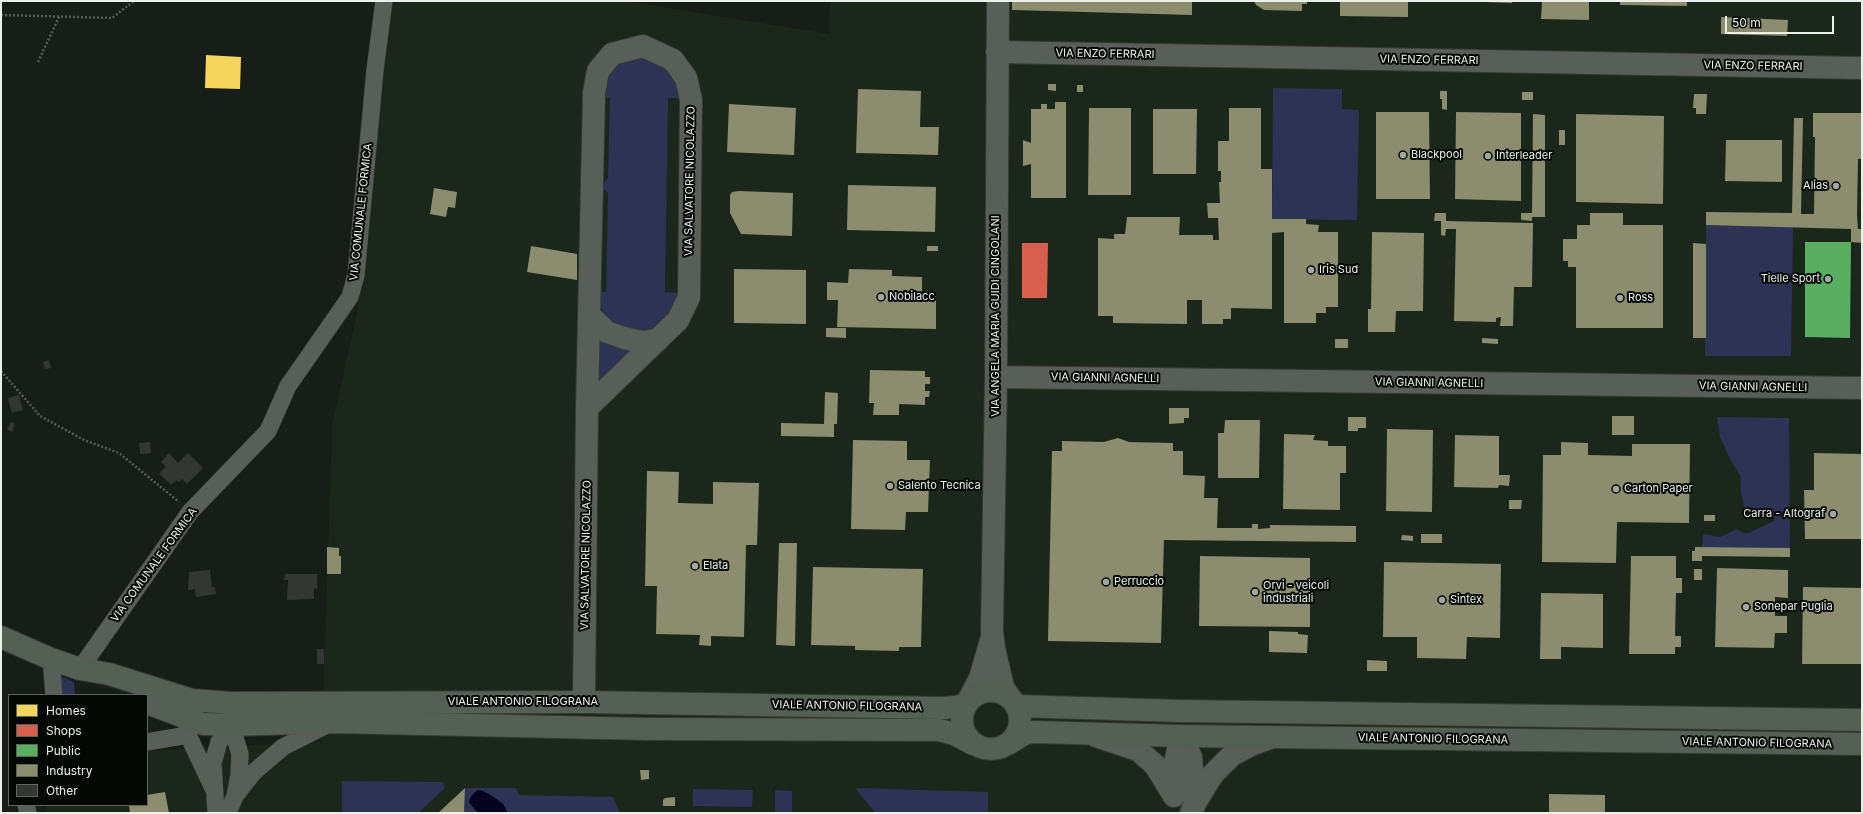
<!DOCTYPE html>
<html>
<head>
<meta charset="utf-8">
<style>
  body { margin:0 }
  #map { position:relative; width:1863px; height:814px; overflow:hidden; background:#171d17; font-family:Inter,sans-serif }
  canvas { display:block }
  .frame { position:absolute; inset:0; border:2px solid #eaf1ea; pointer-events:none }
  .legend { position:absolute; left:8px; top:694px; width:140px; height:112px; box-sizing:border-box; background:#040805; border:1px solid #606561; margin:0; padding:5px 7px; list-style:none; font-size:12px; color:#eaf1ea }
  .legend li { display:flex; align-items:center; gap:8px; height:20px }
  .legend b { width:20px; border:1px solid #606561 }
  .scale { position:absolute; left:1725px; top:16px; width:109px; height:18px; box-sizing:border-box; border:2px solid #eaf1ea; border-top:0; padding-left:5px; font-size:12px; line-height:14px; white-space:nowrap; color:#eaf1ea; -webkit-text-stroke:3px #040805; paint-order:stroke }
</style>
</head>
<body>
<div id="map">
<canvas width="1863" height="814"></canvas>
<div class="frame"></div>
<ul class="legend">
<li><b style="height:11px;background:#f6d55c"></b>Homes</li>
<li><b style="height:11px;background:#d6604d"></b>Shops</li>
<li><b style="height:11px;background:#5aae61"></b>Public</li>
<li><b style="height:11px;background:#8c8c6e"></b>Industry</li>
<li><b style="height:11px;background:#333733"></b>Other</li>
</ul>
<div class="scale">50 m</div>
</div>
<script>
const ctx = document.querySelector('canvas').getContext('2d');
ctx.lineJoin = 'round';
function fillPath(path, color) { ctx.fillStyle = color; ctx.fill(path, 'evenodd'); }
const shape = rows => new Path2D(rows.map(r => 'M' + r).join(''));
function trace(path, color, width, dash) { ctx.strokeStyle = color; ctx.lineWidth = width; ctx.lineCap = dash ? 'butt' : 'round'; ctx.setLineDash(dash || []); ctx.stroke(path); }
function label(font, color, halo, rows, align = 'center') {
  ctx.font = font + ' Inter,sans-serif'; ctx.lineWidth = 4; ctx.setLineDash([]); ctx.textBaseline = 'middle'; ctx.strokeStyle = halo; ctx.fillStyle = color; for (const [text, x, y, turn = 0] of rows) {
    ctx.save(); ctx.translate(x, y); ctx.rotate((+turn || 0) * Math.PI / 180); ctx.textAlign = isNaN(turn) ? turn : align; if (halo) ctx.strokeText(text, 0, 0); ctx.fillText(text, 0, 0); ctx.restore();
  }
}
const built = shape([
  [387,1,627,1,829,34,830,1,1862,1,1862,813,47,813,45,805,147,805,147,751,322,741,332,425,358,309]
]);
const green = shape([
  [646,56,672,70,682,98,668,98,665,292,680,293,678,303,662,326,646,331,634,331,616,326,606,317,597,299,597,291,606,292,608,193,600,186,608,178,610,98,600,97,604,77,621,60],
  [1273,88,1342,89,1342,109,1359,110,1357,220,1272,219],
  [1706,225,1793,227,1791,356,1705,356],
  [598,333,640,348,597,389],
  [1717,417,1789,418,1790,548,1702,547,1703,534,1720,537,1737,529,1746,534,1774,521,1775,517,1745,512,1741,493,1741,477,1729,457,1720,437],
  [61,676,74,682,75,695,59,695],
  [342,781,443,782,445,788,418,813,342,813],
  [465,788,516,788,519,795,613,797,620,813,508,813,503,804,488,793,474,792,469,802,476,811,480,813,464,813],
  [855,788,988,792,988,813,875,812],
  [693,789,753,790,752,807,693,806],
  [775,790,792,791,792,813,775,813]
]);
const water = shape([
  [478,790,483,791,495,798,503,804,508,813,480,813,476,811,469,802,471,796]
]);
const homes = shape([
  [206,55,241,57,240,89,205,88]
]);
const shops = shape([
  [1022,243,1048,243,1047,298,1022,298]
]);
const public = shape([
  [1805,242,1851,242,1850,338,1805,337]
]);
const industry = shape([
  [1012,1,1192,1,1192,15,1012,10],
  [1254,1,1307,1,1307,4,1302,4,1302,11,1264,10,1256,5],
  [1340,1,1408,1,1408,17,1340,16],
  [1485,1,1512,1,1512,3,1485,2],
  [1542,1,1589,1,1589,20,1541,19],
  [1620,1,1687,1,1687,6,1620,5],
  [1721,17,1788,20,1787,36,1721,34],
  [1048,84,1056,84,1056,91,1048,90],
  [1077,85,1083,85,1083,92,1077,92],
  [858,89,921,91,920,127,939,127,938,155,856,153],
  [1440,91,1447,91,1447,110,1442,109,1442,99,1440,99],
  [1522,92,1533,92,1533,100,1522,100],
  [1694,94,1707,94,1706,114,1696,114,1696,108,1693,108],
  [1055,102,1066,102,1066,198,1031,198,1031,164,1023,166,1023,140,1031,143,1031,109,1041,109,1041,104,1047,104,1047,109,1055,109],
  [729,104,796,108,794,155,727,152],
  [1089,108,1131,108,1131,195,1088,195],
  [1229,108,1261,108,1261,169,1272,169,1272,219,1306,219,1306,224,1319,225,1318,232,1338,232,1338,307,1326,307,1326,313,1316,313,1316,323,1284,323,1284,232,1272,233,1272,309,1231,308,1231,319,1223,319,1223,324,1202,324,1202,300,1187,300,1187,324,1113,323,1113,316,1098,316,1098,238,1114,239,1114,234,1125,234,1127,217,1180,217,1179,235,1213,235,1213,240,1219,240,1218,218,1208,218,1207,203,1220,203,1219,182,1221,182,1221,171,1218,171,1218,141,1229,141],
  [1153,109,1197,109,1196,174,1153,174],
  [1376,112,1429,112,1430,199,1376,199],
  [1456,112,1521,113,1521,201,1455,199],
  [1813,113,1861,113,1862,159,1858,159,1857,215,1858,229,1862,229,1862,243,1851,242,1851,229,1706,225,1706,212,1792,213,1794,118,1803,118,1801,214,1814,214,1815,137,1813,137],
  [1533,114,1545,115,1545,217,1532,217,1532,221,1521,220,1521,213,1532,213],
  [1576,114,1664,116,1663,204,1576,202],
  [1559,130,1565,130,1565,145,1559,145],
  [1726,140,1782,140,1782,182,1725,181],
  [848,185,936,187,935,232,847,230],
  [434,188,457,192,455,208,448,207,446,217,430,214],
  [739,191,793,193,792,236,741,234,730,213,730,195,732,192],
  [1435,213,1446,213,1446,221,1533,223,1532,287,1514,287,1513,326,1500,326,1501,317,1496,318,1496,322,1454,321,1456,229,1446,229,1445,236,1441,235,1441,221,1434,221],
  [1590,213,1623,213,1623,225,1663,225,1663,328,1576,328,1576,267,1568,267,1568,261,1563,261,1563,239,1577,239,1577,225,1590,225],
  [1372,232,1424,233,1423,311,1396,311,1395,332,1368,332,1368,309,1371,309],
  [1693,243,1706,244,1706,338,1693,338],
  [531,246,577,254,577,280,527,272],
  [927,246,938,246,938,251,927,251],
  [734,269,806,270,806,324,734,323],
  [849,269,892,270,892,276,922,277,922,295,936,295,936,329,837,327,838,300,827,300,827,282,848,283],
  [826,328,846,328,846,338,826,337],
  [1482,338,1498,339,1498,344,1482,343],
  [1335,339,1348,339,1348,348,1335,348],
  [870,370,925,371,925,377,930,377,930,384,925,384,925,391,930,391,929,397,925,397,925,405,899,404,899,415,873,415,874,403,869,403],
  [825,392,838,393,837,424,834,424,834,437,781,436,781,423,824,424],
  [1169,408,1189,408,1189,418,1184,418,1184,423,1169,424],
  [1612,416,1634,416,1634,435,1612,435],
  [1348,417,1366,417,1366,428,1358,428,1358,431,1348,431],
  [1225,420,1260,420,1259,478,1218,478,1218,433,1224,433],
  [1387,429,1433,430,1432,512,1386,511],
  [1284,434,1315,435,1313,440,1328,441,1328,446,1346,446,1346,473,1340,473,1340,510,1283,509],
  [1455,435,1499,436,1499,475,1510,475,1509,486,1499,485,1498,488,1454,487],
  [1118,438,1129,442,1173,443,1173,451,1183,451,1183,475,1205,476,1204,498,1218,498,1217,528,1252,528,1252,524,1258,524,1258,529,1270,528,1270,525,1356,526,1356,542,1164,540,1161,643,1048,641,1052,451,1062,451,1062,441,1104,442],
  [853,440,907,441,907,460,930,460,928,512,906,512,905,530,851,529],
  [1561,442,1588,443,1588,455,1632,456,1632,444,1690,444,1689,523,1617,522,1616,563,1542,562,1543,455,1561,455],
  [1814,453,1862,454,1862,539,1805,539,1804,490,1814,490],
  [647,471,679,472,678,503,713,504,713,482,759,483,757,545,746,545,744,637,711,636,711,646,699,645,700,635,656,634,657,586,645,586],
  [1509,500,1522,500,1521,509,1509,509],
  [1704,515,1715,515,1715,521,1704,521],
  [1421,534,1442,534,1442,543,1421,543],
  [1402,535,1413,536,1413,541,1401,540],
  [779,543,797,543,795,646,776,645],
  [327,547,339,548,339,556,341,556,341,574,327,574],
  [1695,547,1790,548,1790,557,1702,556,1702,561,1692,561,1692,551,1695,551],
  [1200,556,1310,558,1310,627,1199,626],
  [1631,556,1676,556,1676,578,1682,578,1682,593,1676,593,1675,636,1681,636,1681,647,1675,647,1675,654,1629,654],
  [1384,562,1501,564,1500,638,1467,637,1466,659,1417,658,1417,637,1383,637],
  [813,567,923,569,921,647,899,647,899,651,855,650,855,646,811,645],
  [1717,568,1788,570,1788,598,1775,597,1775,616,1787,616,1787,633,1775,633,1774,648,1715,647],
  [1694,569,1702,569,1702,580,1694,580],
  [1803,587,1862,588,1862,664,1802,664],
  [1541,593,1603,594,1603,648,1561,647,1561,659,1540,659],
  [1269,631,1298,632,1298,634,1308,635,1307,653,1269,652],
  [1367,660,1387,661,1387,671,1367,671],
  [640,770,649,770,649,779,641,780],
  [465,788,464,813,438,813],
  [165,792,169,813,130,813,129,805,147,805,147,795],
  [1549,794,1605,795,1605,813,1549,813],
  [675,797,675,806,663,806,663,800,665,798]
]);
const building = shape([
  [49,360,51,368,45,369,43,362],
  [19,395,23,410,12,413,8,398],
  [11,422,15,424,12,432,7,429],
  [150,442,151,453,140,454,139,443],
  [169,453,178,463,188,453,203,468,187,484,182,479,179,482,177,480,171,485,159,473,166,467,161,462],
  [210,570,212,587,215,587,216,594,196,597,195,589,188,590,189,572],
  [285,574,317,574,317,589,314,588,314,599,287,600,288,580,284,580],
  [317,649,324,649,324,664,317,664]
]);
const path = shape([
  [1,15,112,18,134,1],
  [38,62,59,17],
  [1,371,40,416,84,440,119,453,179,502]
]);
const street = shape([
  [51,659,54,695],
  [80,669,190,512,268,431,288,386,350,297,356,275,375,70,384,1],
  [189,708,186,717,188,735,213,788],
  [147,742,188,735],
  [235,796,254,772,283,747,329,724],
  [26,805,28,813],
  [216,813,213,763,219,742,231,725],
  [228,813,235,796,239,775,240,754,231,725,231,714]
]);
const secondary = shape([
  [998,1,996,377,992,631,994,648,1003,687,1010,698],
  [997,52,1862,68],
  [590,316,607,332,624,338,642,342,658,340],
  [996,377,1862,388],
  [968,701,980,678,991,640],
  [584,702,587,408,594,93,598,71,612,54,643,46,673,60,686,78,691,100,689,297,678,320,587,408],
  [1096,736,1138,750,1155,765,1174,796],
  [1181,736,1191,757,1195,803],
  [1174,796,1173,772,1181,736],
  [1191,813,1195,803,1213,774,1232,755,1251,745,1273,737]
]);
const primary = shape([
  [1,637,51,659,80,669,109,674,192,700,231,703,584,702,943,708,955,707,964,705,968,701],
  '962 720a29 29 0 1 1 58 0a29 29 0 1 1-58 0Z',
  [147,703,203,724,231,725,333,722,647,729,939,730,954,734,973,744],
  [1016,706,1182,711,1862,720],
  [1008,744,1026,733,1034,732,1181,736,1862,744]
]);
const markers = [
  [1403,155,4,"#a0a7a0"],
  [1488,156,4,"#a0a7a0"],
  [1836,186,4,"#a0a7a0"],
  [1311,270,4,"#a0a7a0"],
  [1828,279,4,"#a0a7a0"],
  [881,297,4,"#a0a7a0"],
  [1620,298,4,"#a0a7a0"],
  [890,486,4,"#a0a7a0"],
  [1616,489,4,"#a0a7a0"],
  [1833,514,4,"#a0a7a0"],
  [695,566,4,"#a0a7a0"],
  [1106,582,4,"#a0a7a0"],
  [1255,592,4,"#a0a7a0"],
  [1442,600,4,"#a0a7a0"],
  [1746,607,4,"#a0a7a0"]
];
const streetNames = [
  ["VIA ENZO FERRARI",1105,54,1],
  ["VIA ENZO FERRARI",1429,60,1],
  ["VIA ENZO FERRARI",1753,66,1],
  ["VIA SALVATORE NICOLAZZO",690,181,-89],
  ["VIA COMUNALE FORMICA",361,212,-84],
  ["VIA ANGELA MARIA GUIDI CINGOLANI",996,316,-90],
  ["VIA GIANNI AGNELLI",1105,378,1],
  ["VIA GIANNI AGNELLI",1429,383,1],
  ["VIA GIANNI AGNELLI",1753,387,1],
  ["VIA SALVATORE NICOLAZZO",586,555,-89],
  ["VIA COMUNALE FORMICA",154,565,-54],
  ["VIALE ANTONIO FILOGRANA",523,702],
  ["VIALE ANTONIO FILOGRANA",847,706,1],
  ["VIALE ANTONIO FILOGRANA",1433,739,1],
  ["VIALE ANTONIO FILOGRANA",1757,743,1]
];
const poiNames = [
  ["Blackpool",1411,155],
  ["Interleader",1496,156],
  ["Alias",1828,186,"right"],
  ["Iris Sud",1319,270],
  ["Tielle Sport",1820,279,"right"],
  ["Nobilacc",889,297],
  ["Ross",1628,298],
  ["Salento Tecnica",898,486],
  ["Carton Paper",1624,489],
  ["Carra - Altograf",1825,514,"right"],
  ["Elata",703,566],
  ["Perruccio",1114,582],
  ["Orvi - veicoli",1263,586],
  ["industriali",1263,599],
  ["Sintex",1450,600],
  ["Sonepar Puglia",1754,607]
];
fillPath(built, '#1a271a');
fillPath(green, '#2d3354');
fillPath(water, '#05031d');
fillPath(homes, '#f6d55c');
fillPath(shops, '#d6604d');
fillPath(public, '#5aae61');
fillPath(industry, '#8c8c6e');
fillPath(building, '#333733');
trace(street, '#353935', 18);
trace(secondary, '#353935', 24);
trace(primary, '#353935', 24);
trace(path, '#585c58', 2.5, [2, 2]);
trace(street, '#585e58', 17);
trace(secondary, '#585e58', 22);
trace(primary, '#545f55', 22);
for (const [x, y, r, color] of markers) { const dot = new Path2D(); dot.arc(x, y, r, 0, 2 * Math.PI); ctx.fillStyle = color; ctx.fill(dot); trace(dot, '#040805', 1.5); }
label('11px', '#eaf1ea', '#040805', streetNames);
label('11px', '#eaf1ea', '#040805', poiNames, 'left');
</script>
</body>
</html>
